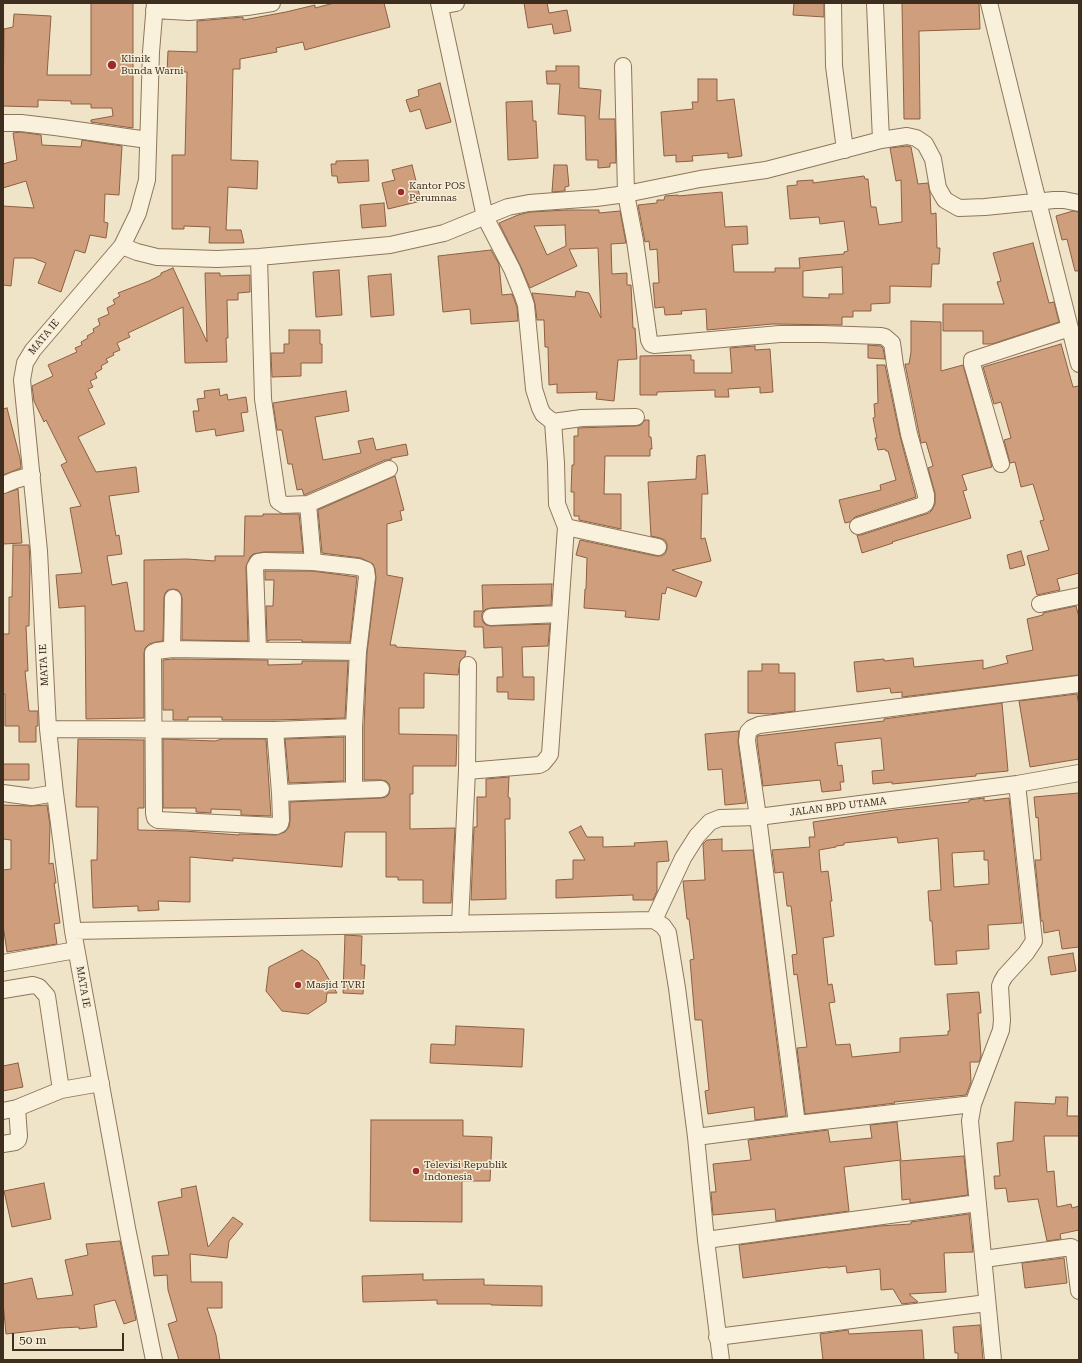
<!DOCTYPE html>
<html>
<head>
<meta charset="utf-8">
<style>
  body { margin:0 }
  #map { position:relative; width:1082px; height:1363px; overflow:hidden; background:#f0e4c8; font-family:"Roboto Serif",serif }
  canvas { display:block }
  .frame { position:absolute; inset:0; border:4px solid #3d2e20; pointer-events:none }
  .scale { position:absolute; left:12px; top:1333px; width:112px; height:18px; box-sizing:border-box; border:2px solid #3d2e20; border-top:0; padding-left:5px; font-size:12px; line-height:14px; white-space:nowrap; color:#3d2e20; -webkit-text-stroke:3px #f7eed8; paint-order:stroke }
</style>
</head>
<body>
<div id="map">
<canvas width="1082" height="1363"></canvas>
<div class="frame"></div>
<div class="scale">50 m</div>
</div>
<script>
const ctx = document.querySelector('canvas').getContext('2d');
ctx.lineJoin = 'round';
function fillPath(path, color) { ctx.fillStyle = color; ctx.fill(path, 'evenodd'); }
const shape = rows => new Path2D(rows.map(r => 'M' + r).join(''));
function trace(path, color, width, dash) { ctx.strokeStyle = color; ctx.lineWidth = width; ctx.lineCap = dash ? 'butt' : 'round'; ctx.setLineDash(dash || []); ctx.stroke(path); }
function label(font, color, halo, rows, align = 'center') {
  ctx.font = font + ' "Roboto Serif",serif'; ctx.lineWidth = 3; ctx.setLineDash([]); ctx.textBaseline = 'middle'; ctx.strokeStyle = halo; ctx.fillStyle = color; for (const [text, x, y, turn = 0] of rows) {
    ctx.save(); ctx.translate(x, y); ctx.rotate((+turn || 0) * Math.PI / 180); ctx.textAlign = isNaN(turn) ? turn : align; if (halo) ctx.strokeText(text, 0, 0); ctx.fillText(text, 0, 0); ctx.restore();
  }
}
const building = shape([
  [91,3,133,3,133,128,91,122,91,120,113,116,112,108,91,108,91,104,71,104,71,101,38,100,38,107,3,106,4,29,13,27,14,14,51,16,47,75,91,75,91,3],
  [334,3,384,3,390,27,305,50,303,42,276,48,277,52,240,59,240,69,233,69,231,160,258,161,257,189,228,187,226,230,241,230,244,243,209,243,210,227,184,226,184,229,172,229,172,155,185,155,187,72,167,72,168,51,197,52,197,21,243,17,243,20,286,12,315,5,315,8,334,3],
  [524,3,547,3,549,13,567,10,571,31,554,34,552,24,528,28,524,3],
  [794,3,824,3,824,17,793,15,794,3],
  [902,3,979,3,980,29,919,31,920,119,904,119,902,3],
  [556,66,579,66,579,88,601,90,599,119,615,119,616,163,610,163,610,167,598,168,598,160,586,160,585,116,558,114,560,84,547,84,546,71,556,71,556,66],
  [698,79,717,79,717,101,734,99,742,156,728,158,728,153,692,156,693,161,676,162,676,155,664,156,661,112,693,109,692,102,698,102,698,79],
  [440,83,451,122,426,129,420,109,410,112,406,100,419,96,418,90,440,83],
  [532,101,533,121,536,121,538,158,508,160,506,102,532,101],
  [20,132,41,135,42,145,81,147,82,140,122,146,119,195,105,194,104,222,108,223,106,238,90,235,85,253,75,250,61,292,38,283,46,263,33,258,14,258,11,286,3,285,3,206,34,208,26,181,3,188,3,164,17,160,13,133,20,132],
  [907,146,911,147,918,184,928,183,930,193,931,214,936,213,937,248,940,248,939,264,932,264,931,287,890,286,890,303,871,304,871,311,853,311,853,317,842,317,842,325,772,324,707,330,706,309,681,311,682,314,665,315,664,307,655,308,653,283,659,283,657,249,650,250,649,241,645,242,638,205,657,203,657,200,664,200,665,196,678,195,678,196,722,192,725,227,747,226,748,244,732,245,734,272,775,272,775,268,800,268,799,258,844,254,844,252,848,251,844,221,820,224,819,217,790,219,787,186,797,185,797,181,813,180,813,183,864,176,865,179,868,179,871,207,876,207,879,225,902,222,901,180,896,181,890,148,907,146],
  [842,267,843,294,829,294,829,298,803,297,803,271,842,267],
  [368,160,369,181,338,183,337,176,332,176,331,164,336,164,336,161,368,160],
  [412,165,421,201,388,209,382,183,395,180,392,170,412,165],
  [554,165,567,165,569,186,565,187,565,191,552,192,554,165],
  [384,203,386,226,362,228,360,205,384,203],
  [567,210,599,210,599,213,620,211,626,243,611,244,612,274,627,273,627,285,631,285,633,328,635,328,637,359,618,360,614,401,596,399,597,392,557,393,557,384,549,385,548,347,545,347,544,320,537,320,535,304,532,293,575,297,576,291,589,293,601,318,598,248,569,249,577,266,530,288,520,265,499,223,518,215,530,212,567,210],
  [565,225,566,246,547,255,534,226,565,225],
  [1073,211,1079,212,1079,271,1075,271,1067,239,1062,240,1056,216,1073,211],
  [1033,243,1049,303,1054,302,1059,322,992,344,983,344,983,331,943,331,943,304,1004,304,997,282,1001,281,993,253,1033,243],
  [491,250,499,264,502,295,512,294,517,307,518,321,471,324,470,309,443,312,438,256,491,250],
  [173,268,207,342,205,273,220,273,220,276,250,275,250,292,238,293,238,300,227,300,228,338,226,338,227,362,185,363,183,307,128,333,130,337,117,343,120,350,113,353,114,355,106,359,108,362,101,366,102,369,95,373,97,378,90,381,93,387,88,389,105,424,78,437,96,472,136,467,139,492,109,496,116,536,119,535,122,554,107,556,112,585,127,582,135,631,144,631,144,560,187,559,215,561,215,556,244,556,245,516,263,516,263,514,299,514,303,552,264,552,253,554,250,557,246,567,248,641,182,640,182,598,181,594,178,590,173,589,168,590,165,593,164,598,163,641,156,642,149,644,145,648,144,653,144,718,86,719,85,606,59,608,56,575,82,573,70,508,81,506,61,465,67,462,46,420,44,422,34,401,32,386,53,376,48,365,77,352,75,348,82,345,81,342,88,338,87,336,94,332,93,329,100,325,98,319,109,314,107,308,115,304,113,300,120,296,118,293,149,281,161,275,161,273,173,268],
  [339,270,342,315,316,317,313,272,339,270],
  [391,274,394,315,371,317,368,276,391,274],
  [911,321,941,322,941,371,963,365,992,467,962,475,967,490,963,491,971,518,892,542,893,543,862,553,857,535,861,535,929,513,932,510,935,504,935,493,928,468,933,466,926,442,921,443,905,364,909,364,911,352,911,321],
  [289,330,320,330,320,344,322,344,322,363,301,363,301,376,272,377,271,353,284,353,284,344,289,344,289,330],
  [1061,344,1073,387,1079,386,1079,573,1057,579,1060,590,1037,595,1027,556,1049,550,1040,521,1044,520,1033,484,1021,487,1015,462,1010,463,1004,440,1011,438,1001,402,994,404,983,367,1061,344],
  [868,345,881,346,883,348,885,359,868,358,868,345],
  [755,346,755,350,770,349,773,392,760,393,760,387,728,389,729,397,715,397,715,390,657,392,657,395,640,395,640,356,691,355,691,360,694,360,694,373,732,373,730,348,755,346],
  [877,365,885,365,900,436,916,497,855,517,850,522,845,523,839,500,881,490,880,485,896,480,888,451,886,451,885,449,878,450,875,438,877,438,873,418,875,417,874,404,878,403,877,365],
  [219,389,220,396,227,394,228,400,246,397,248,412,241,413,244,431,216,436,215,429,196,432,193,411,199,411,197,399,205,398,204,391,219,389],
  [346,391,349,411,315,417,323,460,361,453,358,441,373,438,376,450,406,444,408,455,391,458,391,460,385,460,304,495,302,489,297,490,292,464,288,464,282,430,277,430,273,403,346,391],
  [7,408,20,458,21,468,3,475,3,409,7,408],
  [645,420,649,420,649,437,651,437,652,449,650,449,650,456,605,456,604,494,621,494,621,529,579,520,579,516,574,516,574,492,571,492,572,465,574,465,574,436,578,436,578,428,636,426,641,425,645,420],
  [705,455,708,494,702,494,701,539,705,538,711,561,672,570,702,582,696,597,667,587,665,594,662,593,659,620,625,617,626,611,584,608,585,589,586,589,587,558,576,555,580,540,656,556,661,556,665,554,667,549,667,544,665,540,660,538,651,536,648,482,696,479,697,456,705,455],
  [395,476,404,510,400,511,402,520,387,524,387,575,403,578,390,645,396,645,396,647,466,651,465,656,460,661,458,675,424,673,424,708,399,708,399,734,457,735,456,766,413,766,413,794,410,794,410,829,455,828,451,903,423,903,423,880,398,880,398,877,386,877,386,832,345,832,342,867,233,858,233,861,190,857,190,902,158,901,159,910,138,911,138,906,93,908,91,860,97,860,98,807,76,807,78,739,144,740,144,808,138,808,138,830,184,831,239,835,239,834,276,835,285,832,289,827,290,820,290,802,381,798,386,797,389,794,390,788,389,784,386,781,381,780,364,780,364,727,367,653,376,578,375,569,373,564,361,558,322,553,318,510,395,476],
  [18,489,22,543,3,544,3,494,18,489],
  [13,545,29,545,30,566,29,626,26,626,28,671,25,671,29,711,38,711,38,726,36,726,36,742,19,742,19,726,5,726,5,694,3,694,3,634,9,634,9,597,12,597,13,545],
  [1021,551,1025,565,1010,569,1007,555,1021,551],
  [265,571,312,571,357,577,350,642,302,642,302,640,269,640,269,641,267,641,266,606,273,606,274,580,265,580,265,571],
  [552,584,551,605,491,608,486,609,482,613,482,617,483,622,486,625,491,626,550,624,548,646,522,647,523,677,534,677,534,700,508,699,508,692,497,692,497,677,503,677,502,647,484,648,483,627,474,627,474,611,483,611,482,585,552,584],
  [1076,606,1079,617,1079,675,902,697,902,692,891,693,890,688,857,692,854,662,884,659,884,661,913,658,914,667,983,660,983,669,1008,663,1006,656,1033,650,1027,619,1043,615,1043,613,1076,606],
  [173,659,268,660,268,665,302,664,302,661,348,661,345,718,275,720,222,720,222,717,188,717,188,720,173,720,173,710,163,710,163,660,173,659],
  [762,664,779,664,779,673,795,673,795,711,770,714,748,713,748,671,762,671,762,664],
  [1077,694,1079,706,1079,759,1030,767,1019,701,1077,694],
  [1002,703,1008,771,976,774,976,776,892,784,892,782,873,784,872,771,884,770,881,738,835,743,838,766,842,765,844,782,840,782,841,790,822,792,820,780,763,786,757,741,757,736,884,721,884,719,1002,703],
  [739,731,738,742,746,803,725,805,722,769,708,770,705,734,739,731],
  [344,737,344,781,289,783,285,739,344,737],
  [163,739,215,741,222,739,266,739,271,816,241,815,241,810,211,809,211,813,196,812,196,808,163,808,163,739],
  [3,764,29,764,29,780,3,780,3,764],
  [509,777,508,797,510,798,510,819,505,819,506,899,471,900,474,827,477,827,477,797,486,797,486,779,509,777],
  [1079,793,1079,947,1062,949,1059,930,1044,933,1043,921,1041,921,1035,860,1041,860,1038,817,1036,818,1034,797,1079,793],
  [984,798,984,801,1009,798,1022,923,988,925,989,949,956,951,957,964,935,965,932,921,930,921,928,891,941,890,938,838,898,843,897,837,844,843,844,845,836,846,836,847,819,850,821,872,828,871,832,901,830,901,834,936,823,938,828,985,832,984,835,1002,829,1003,836,1045,850,1044,852,1057,900,1052,900,1038,948,1035,948,1031,950,1031,947,994,979,992,981,1013,978,1013,981,1056,979,1062,970,1062,971,1082,966,1095,894,1102,895,1103,805,1114,797,1048,807,1047,797,974,794,975,792,955,797,954,791,906,787,906,783,872,775,873,772,850,810,847,809,837,815,837,813,822,894,810,969,802,969,800,984,798],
  [984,851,984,860,988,860,989,884,954,887,952,853,984,851],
  [3,805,31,806,47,805,50,825,49,864,53,863,56,883,54,883,60,923,54,924,57,944,7,952,3,925,3,870,11,869,11,840,3,839,3,805],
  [581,826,587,837,603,837,603,847,635,846,634,843,667,841,669,861,657,862,657,891,653,900,633,900,633,895,556,898,556,880,573,879,573,860,585,860,569,832,581,826],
  [722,839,722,851,753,850,786,1116,755,1120,754,1107,708,1114,705,1091,709,1090,702,1020,695,1020,690,960,694,959,689,919,687,919,683,881,705,880,703,844,707,840,722,839],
  [345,935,362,936,361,965,365,965,363,994,343,993,345,935],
  [302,950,318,961,337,993,327,993,326,1002,308,1014,282,1011,266,991,269,967,302,950],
  [1073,953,1076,971,1051,975,1048,957,1073,953],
  [456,1026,524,1029,522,1067,430,1063,431,1044,455,1045,456,1026],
  [18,1063,23,1087,3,1091,3,1066,18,1063],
  [1056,1097,1068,1097,1067,1116,1079,1116,1079,1136,1044,1136,1047,1172,1054,1171,1057,1207,1071,1204,1072,1208,1079,1206,1079,1230,1060,1234,1061,1239,1047,1241,1038,1199,1008,1202,1006,1188,995,1189,994,1176,1000,1176,997,1143,1013,1141,1015,1102,1055,1104,1056,1097],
  [371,1120,463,1120,463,1136,492,1137,490,1181,462,1181,462,1222,370,1221,371,1120],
  [897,1122,901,1160,844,1167,849,1211,776,1221,775,1209,713,1215,711,1192,716,1192,713,1164,751,1160,748,1140,828,1130,830,1142,872,1138,870,1125,897,1122],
  [964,1156,968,1195,910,1203,910,1199,902,1200,900,1161,964,1156],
  [44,1183,51,1219,12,1227,4,1191,44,1183],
  [196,1186,208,1247,233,1217,243,1224,229,1241,227,1258,190,1254,191,1282,222,1282,222,1308,207,1308,216,1335,220,1360,179,1360,168,1324,177,1321,168,1290,167,1275,154,1276,152,1256,169,1255,158,1202,182,1197,181,1189,196,1186],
  [969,1214,973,1252,944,1253,946,1292,909,1294,918,1302,902,1304,893,1289,881,1290,880,1269,847,1273,846,1266,828,1268,828,1267,743,1278,739,1245,879,1226,911,1224,911,1222,969,1214],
  [120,1241,136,1320,124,1324,115,1300,94,1305,97,1327,79,1329,79,1327,60,1328,6,1334,3,1302,3,1284,32,1278,37,1299,73,1295,65,1260,88,1255,86,1244,120,1241],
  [1064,1258,1067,1283,1025,1288,1022,1263,1064,1258],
  [423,1274,423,1280,484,1279,484,1285,542,1286,542,1306,491,1305,491,1304,437,1304,437,1300,363,1302,362,1276,423,1274],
  [980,1325,983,1360,958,1360,958,1353,955,1353,953,1327,980,1325],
  [848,1330,849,1334,922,1330,924,1360,823,1360,820,1334,848,1330]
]);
const minor = shape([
  [439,3,485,217,512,269,523,296,526,305,534,389,540,408,543,414,553,422,556,463,557,504,566,527,550,754,548,757,543,763,539,765,467,771],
  [833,3,834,66,845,150],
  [989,3,1032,178,1079,364],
  [875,4,881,140],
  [440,6,456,3],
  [154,10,189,12,247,7,272,3],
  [623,66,626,194,635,241,649,340,651,344,654,345,780,334,821,334,881,336,885,337,892,343,895,365,909,434,926,495,926,501,925,504,920,506,858,526],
  [3,123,21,123,55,127,148,140],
  [122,246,137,252,157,257,217,259,259,257,390,245,444,233,508,207,529,203,596,198,626,194,700,179,766,170,881,140,907,136,916,138,925,144,933,159,938,188,942,195,945,200,959,208,985,207,1054,200,1064,200,1079,203],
  [259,257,263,399,278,501,284,505,308,504,389,469],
  [553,422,582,418,636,417],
  [1001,464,972,364,972,360,1070,328],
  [3,485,15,480,32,475],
  [308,504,313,562],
  [566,527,658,547],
  [1040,604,1079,596],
  [491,617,560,614],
  [172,649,173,598],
  [258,650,255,567,258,562,265,561,313,562,358,567,366,570,367,577,358,652],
  [48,729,275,730,354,727],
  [275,730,280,793,281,820,280,824,276,826,158,820,155,818,154,813,153,653,157,651,172,649,358,652,354,727,354,790,280,793],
  [354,790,381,789],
  [3,793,32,797,55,793],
  [654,920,683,858,697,836,710,822,720,818,758,817,1017,784,1079,773],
  [460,924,467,771,468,665],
  [73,931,654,920,663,926,668,933,677,988,696,1137,706,1240,721,1360],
  [3,963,76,950],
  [3,990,33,985,39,987,47,996,61,1090],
  [3,1111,17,1108,61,1090,101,1083],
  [797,1124,758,817,747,741,748,732,752,728,759,725,1079,684],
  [696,1137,797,1124,973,1104],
  [3,1144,15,1142,18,1140,19,1136,17,1108],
  [706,1240,978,1203],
  [984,1259,1071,1247,1073,1248,1074,1251,1079,1291],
  [717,1337,987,1303],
  [154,1360,127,1228,73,931,55,793,48,729,39,551,22,380,25,363,33,350,122,246,138,213,147,180,151,52,155,3],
  [993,1360,970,1121,973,1104,1001,1030,1002,1020,1000,986,1002,981,1005,976,1026,953,1034,941,1017,784]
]);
const markers = [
  [112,65,5,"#9e2a2b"],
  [401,192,4,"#9e2a2b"],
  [298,985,4,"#9e2a2b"],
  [416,1171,4,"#9e2a2b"]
];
const poiNames = [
  ["Klinik",121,59],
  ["Bunda Warni",121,71],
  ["Kantor POS",409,186],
  ["Perumnas",409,198],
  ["Masjid TVRI",306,985],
  ["Televisi Republik",424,1165],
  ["Indonesia",424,1177]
];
const streetNames = [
  ["MATA IE",44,337,-51],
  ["MATA IE",44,665,-93],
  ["JALAN BPD UTAMA",838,807,-7],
  ["MATA IE",83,987,80]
];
fillPath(building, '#cf9f7d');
trace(building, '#8d5f41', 1);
trace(minor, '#8d765c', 18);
trace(minor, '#faf1dc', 16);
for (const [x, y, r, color] of markers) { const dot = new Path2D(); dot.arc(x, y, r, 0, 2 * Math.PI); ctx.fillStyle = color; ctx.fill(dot); trace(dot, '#f7eed8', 1.5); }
label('10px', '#3d2e20', '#f7eed8', poiNames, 'left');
label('10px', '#3d2e20', '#f7eed8', streetNames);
</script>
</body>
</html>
